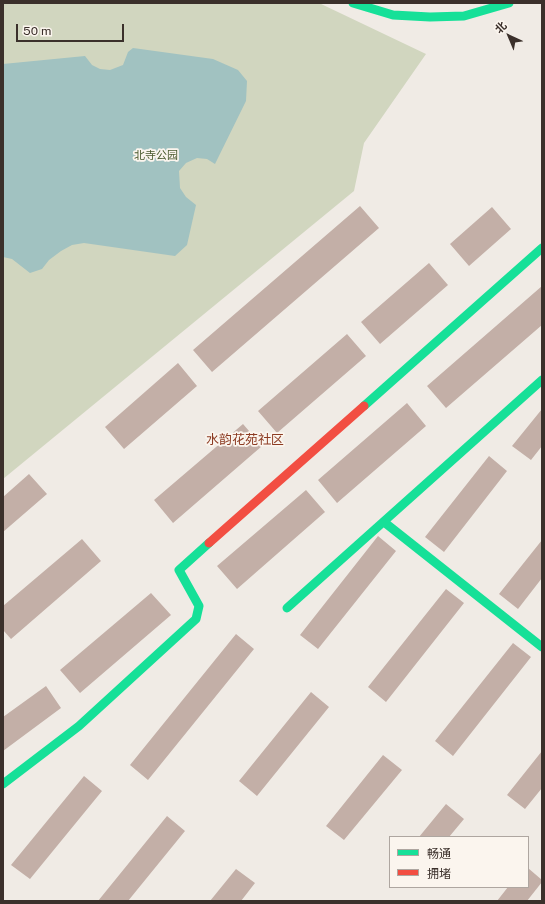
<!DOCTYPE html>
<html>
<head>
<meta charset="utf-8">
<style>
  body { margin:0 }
  #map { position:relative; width:545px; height:904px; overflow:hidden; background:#f0ebe5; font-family:"Public Sans","Noto Sans SC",sans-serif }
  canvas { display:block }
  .frame { position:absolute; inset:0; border:4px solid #3b302b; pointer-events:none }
  .legend { position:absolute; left:389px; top:836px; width:140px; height:52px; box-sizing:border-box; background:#fbf5ee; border:1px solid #aea6a0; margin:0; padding:5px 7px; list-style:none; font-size:12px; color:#3b302b }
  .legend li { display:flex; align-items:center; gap:8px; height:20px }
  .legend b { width:20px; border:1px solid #aea6a0 }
  .north { position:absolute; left:489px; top:16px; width:40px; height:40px; -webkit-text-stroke:3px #fbf5ee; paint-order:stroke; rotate:316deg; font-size:11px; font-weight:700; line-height:16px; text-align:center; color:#3b302b }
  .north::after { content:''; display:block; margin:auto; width:14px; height:18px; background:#3b302b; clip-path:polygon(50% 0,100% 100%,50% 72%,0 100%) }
  .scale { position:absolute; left:16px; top:24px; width:108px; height:18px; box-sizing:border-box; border:2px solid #3b302b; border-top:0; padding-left:5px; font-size:12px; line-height:14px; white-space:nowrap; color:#3b302b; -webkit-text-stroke:3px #fbf5ee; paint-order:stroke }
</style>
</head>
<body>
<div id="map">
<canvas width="545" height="904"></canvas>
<div class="frame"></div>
<ul class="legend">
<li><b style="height:5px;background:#16e098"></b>畅通</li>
<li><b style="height:5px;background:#f24e42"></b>拥堵</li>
</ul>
<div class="north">北</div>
<div class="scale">50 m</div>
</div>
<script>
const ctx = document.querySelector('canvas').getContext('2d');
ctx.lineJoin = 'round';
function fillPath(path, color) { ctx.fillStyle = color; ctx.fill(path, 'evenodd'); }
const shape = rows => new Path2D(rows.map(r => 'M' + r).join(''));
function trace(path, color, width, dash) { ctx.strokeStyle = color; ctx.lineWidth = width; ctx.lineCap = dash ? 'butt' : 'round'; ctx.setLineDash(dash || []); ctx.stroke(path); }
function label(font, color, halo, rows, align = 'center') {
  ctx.font = font + ' "Public Sans","Noto Sans SC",sans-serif'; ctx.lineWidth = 3.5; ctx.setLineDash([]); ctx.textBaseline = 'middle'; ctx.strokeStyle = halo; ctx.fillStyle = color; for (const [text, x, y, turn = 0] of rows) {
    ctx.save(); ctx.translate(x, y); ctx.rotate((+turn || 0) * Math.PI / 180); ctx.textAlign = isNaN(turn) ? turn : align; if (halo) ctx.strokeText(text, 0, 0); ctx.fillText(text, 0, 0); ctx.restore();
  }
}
const green = shape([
  [3,3,319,3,426,54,364,143,354,191,3,479]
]);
const water = shape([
  [133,48,213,59,238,70,247,81,246,101,215,164,207,159,197,158,186,163,179,171,180,188,186,197,196,205,187,245,175,256,84,243,72,245,61,251,49,260,42,269,30,273,12,259,3,257,3,64,85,56,92,65,100,69,110,70,123,65,128,52]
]);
const building = shape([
  [360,206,379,228,212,372,193,350],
  [492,207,511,229,469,266,450,244],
  [429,263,448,285,380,344,361,322],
  [542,286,542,325,446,408,427,386],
  [347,334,366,356,277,433,258,411],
  [178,363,197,386,124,449,105,427],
  [407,403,426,426,337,503,318,480],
  [542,409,542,446,531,460,512,446],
  [243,424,262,446,173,523,154,500],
  [489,456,507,471,444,552,425,537],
  [29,474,47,494,3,532,3,497],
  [306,490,325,512,237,589,217,566],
  [378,536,396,551,318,649,300,635],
  [82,539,101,561,11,639,3,630,3,606],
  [542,540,542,578,518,609,499,594],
  [446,589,464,603,386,702,368,687],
  [151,593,171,615,80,693,60,670],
  [236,634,254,649,148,780,130,765],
  [513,643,531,657,453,756,435,741],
  [46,686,61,708,3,751,3,717],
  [311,692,329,707,257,796,239,781],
  [542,751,542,788,525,809,507,795],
  [383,755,402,770,344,840,326,826],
  [84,776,102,791,30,879,11,865],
  [446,804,464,819,449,837,419,837],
  [167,816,185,831,128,901,98,901],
  [528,868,542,880,542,882,527,901,497,901,508,887,528,887],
  [236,869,255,883,241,901,210,901]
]);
const fast = shape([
  [353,3,393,15,430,17,464,16,509,3],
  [364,406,542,248],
  [384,522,542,647],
  [287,608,542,380],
  [3,784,79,726,196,619,199,606,179,570,209,543]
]);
const jam = shape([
  [209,543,364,406]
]);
const parkNames = [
  ["北寺公园",156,156]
];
const quarterNames = [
  ["水韵花苑社区",245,440]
];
fillPath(green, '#d1d6bf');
fillPath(water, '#a1c2c1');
fillPath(building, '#c3afa7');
trace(fast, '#16e098', 9);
trace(jam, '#f24e42', 9);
label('11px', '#4a5a2e', '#fbf5ee', parkNames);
label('13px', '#8c3b22', '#fbf5ee', quarterNames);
</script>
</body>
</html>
